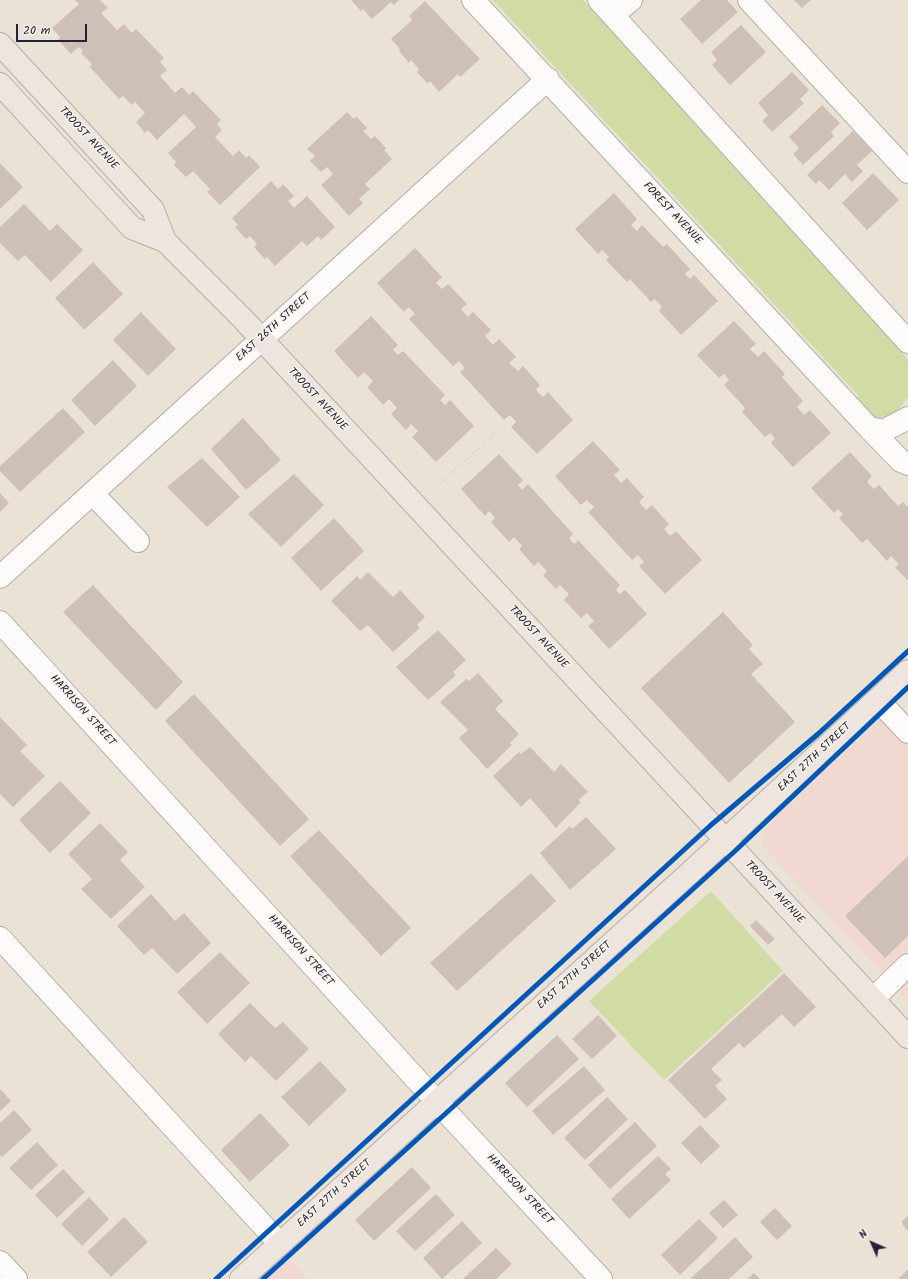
<!DOCTYPE html>
<html>
<head>
<meta charset="utf-8">
<style>
  body { margin:0 }
  #map { position:relative; width:908px; height:1279px; overflow:hidden; background:#eae2d5; font-family:Kalam,sans-serif }
  canvas { display:block }
  .north { position:absolute; left:852px; top:1223px; width:40px; height:40px; -webkit-text-stroke:3px #f7f3e8; paint-order:stroke; rotate:315deg; font-size:11px; font-weight:700; line-height:16px; text-align:center; color:#22223b }
  .north::after { content:''; display:block; margin:auto; width:14px; height:18px; background:#22223b; clip-path:polygon(50% 0,100% 100%,50% 72%,0 100%) }
  .scale { position:absolute; left:16px; top:24px; width:71px; height:18px; box-sizing:border-box; border:2px solid #22223b; border-top:0; padding-left:5px; font-size:12px; line-height:14px; white-space:nowrap; color:#22223b; -webkit-text-stroke:3px #f7f3e8; paint-order:stroke }
</style>
</head>
<body>
<div id="map">
<canvas width="908" height="1279"></canvas>
<div class="north">N</div>
<div class="scale">20 m</div>
</div>
<script>
const ctx = document.querySelector('canvas').getContext('2d');
ctx.lineJoin = 'round';
function fillPath(path, color) { ctx.fillStyle = color; ctx.fill(path, 'evenodd'); }
const shape = rows => new Path2D(rows.map(r => 'M' + r).join(''));
function trace(path, color, width, dash) { ctx.strokeStyle = color; ctx.lineWidth = width; ctx.lineCap = dash ? 'butt' : 'round'; ctx.setLineDash(dash || []); ctx.stroke(path); }
function label(font, color, halo, rows, align = 'center') {
  ctx.font = font + ' Kalam,sans-serif'; ctx.lineWidth = 3; ctx.setLineDash([]); ctx.textBaseline = 'middle'; ctx.strokeStyle = halo; ctx.fillStyle = color; for (const [text, x, y, turn = 0] of rows) {
    ctx.save(); ctx.translate(x, y); ctx.rotate((+turn || 0) * Math.PI / 180); ctx.textAlign = isNaN(turn) ? turn : align; if (halo) ctx.strokeText(text, 0, 0); ctx.fillText(text, 0, 0); ctx.restore();
  }
}
const built = shape([
  [884,716,908,741,908,997,906,999,764,848,761,842,762,835,771,821],
  [289,1259,307,1279,267,1279]
]);
const green = shape([
  [493,0,583,0,905,356,908,362,908,397,897,412,880,418,872,416,859,405,858,395],
  [711,891,783,971,664,1080,589,1001]
]);
const building = shape([
  [75,0,100,0,108,8,101,13,117,30,124,24,132,33,136,29,164,58,160,62,167,70,160,76,175,93,182,87,189,95,193,91,221,120,217,124,222,130,215,137,233,156,239,150,246,158,249,155,260,167,220,205,207,192,210,189,193,171,186,177,174,165,176,162,168,153,196,127,184,114,157,140,148,130,145,133,136,122,145,113,135,102,132,105,123,96,119,99,90,67,92,64,81,53,83,51,79,47,71,54,58,40,60,37,52,28,79,4],
  [351,0,399,0,394,5,391,2,372,19,363,9,361,11],
  [701,0,727,0,738,12,702,44,680,19],
  [794,0,811,0,802,8],
  [425,1,480,59,460,77,458,74,439,92,430,81,428,84,417,72,419,69,411,60,409,63,399,51,400,49,391,39,412,20,409,16],
  [741,25,766,52,730,85,712,65,717,60,711,52],
  [792,72,809,90,800,99,804,103,772,132,762,121,768,115,758,103],
  [822,105,840,123,831,132,834,136,803,165,793,154,799,148,789,137],
  [347,112,354,119,356,116,367,128,363,131,371,139,375,136,386,148,384,150,392,159,365,184,370,189,359,199,363,203,349,216,321,185,333,174,327,167,321,172,310,161,315,156,307,149],
  [853,131,872,151,857,165,863,171,852,182,845,174,829,190,819,180,816,184,807,175],
  [0,163,23,187,0,209],
  [873,173,899,200,867,230,842,203],
  [271,181,278,189,283,184,294,196,288,201,294,208,307,196,335,227,321,240,318,236,307,246,302,241,275,266,267,257,265,259,254,247,257,244,250,236,246,239,235,227,238,225,232,218],
  [614,193,637,219,631,225,637,231,642,225,663,247,667,244,690,269,685,274,690,279,694,275,718,301,681,335,659,311,662,307,655,299,651,302,630,279,627,282,606,260,609,257,602,250,598,254,575,229],
  [24,204,50,231,57,224,83,250,51,282,25,255,18,261,0,243,0,227],
  [415,248,442,277,436,283,442,289,448,284,467,304,461,309,468,317,473,312,491,330,485,336,493,345,499,339,516,357,509,363,518,371,523,366,540,385,536,390,543,397,548,392,573,420,537,454,511,427,516,422,510,415,504,420,460,372,465,368,459,361,453,366,409,319,415,314,409,307,404,312,377,283],
  [93,262,123,294,84,330,55,298],
  [141,312,176,349,148,376,113,340],
  [371,316,398,345,393,350,398,355,403,351,445,395,440,400,445,405,450,400,474,426,436,462,412,437,418,431,411,424,406,430,391,414,397,408,389,399,383,405,367,387,373,381,364,372,358,378,334,351],
  [734,321,756,344,750,349,758,357,764,351,785,374,782,377,803,401,797,407,804,415,810,410,831,433,793,467,771,443,775,438,770,433,765,437,742,412,745,408,724,385,729,380,724,374,719,378,697,355],
  [113,360,137,386,95,426,71,400],
  [63,408,85,432,20,492,0,471,0,466],
  [243,418,281,460,246,490,211,449],
  [593,441,620,470,614,475,621,483,627,478,644,497,639,502,646,510,652,505,669,524,664,529,670,536,676,531,702,560,665,594,639,566,644,562,638,555,632,560,588,512,594,507,587,500,581,505,555,476],
  [850,452,872,476,867,482,874,489,879,485,898,506,903,502,908,507,908,581,895,567,899,564,891,556,887,561,867,539,862,543,839,518,843,514,838,509,834,513,811,488],
  [499,454,523,480,518,485,522,490,528,484,573,534,569,538,574,544,578,540,620,585,616,590,620,594,625,590,647,614,609,649,588,626,594,621,587,613,581,618,564,600,569,594,560,585,556,589,543,575,547,571,538,562,534,566,519,549,522,546,514,537,509,542,491,522,495,518,489,511,485,516,461,489],
  [202,458,240,497,207,527,167,487],
  [294,474,324,505,281,547,248,514],
  [0,493,9,503,0,512],
  [334,518,364,551,321,591,291,558],
  [368,572,393,597,400,590,425,617,417,625,420,628,393,652,368,625,360,631,331,601,357,576,360,580],
  [93,585,183,682,156,710,63,612],
  [723,612,753,645,749,649,763,664,751,674,795,722,729,783,641,688],
  [438,630,466,660,453,672,456,675,428,700,396,667],
  [478,673,503,701,495,709,519,734,510,743,512,745,487,769,459,738,468,730,440,702,466,679,469,681],
  [194,694,309,819,280,846,165,721],
  [0,717,27,745,20,751,45,776,13,807,0,794],
  [530,747,554,772,561,764,588,792,578,800,581,802,556,828,530,798,521,807,493,776,519,752,521,754],
  [60,781,91,813,50,853,19,820],
  [586,817,616,849,570,890,540,853,570,826,572,829],
  [100,823,128,852,120,860,145,887,111,919,81,889,92,879,68,854],
  [319,830,411,928,381,956,290,856],
  [908,856,908,936,885,958,845,916],
  [531,873,556,901,457,991,430,963],
  [151,894,175,921,184,913,211,943,177,974,152,948,144,955,117,926],
  [756,920,775,939,768,945,750,926],
  [220,952,250,983,207,1024,177,992],
  [784,973,816,1007,794,1027,782,1014,744,1048,739,1043,711,1069,722,1080,715,1086,727,1099,705,1119,668,1080],
  [250,1003,275,1028,283,1022,309,1049,276,1081,251,1056,245,1062,218,1034],
  [598,1015,617,1036,592,1059,572,1039],
  [557,1035,579,1059,527,1107,505,1083],
  [320,1061,347,1090,309,1126,281,1097],
  [584,1066,605,1090,553,1135,532,1111],
  [0,1089,11,1101,0,1111],
  [607,1097,628,1119,585,1160,564,1138],
  [14,1110,32,1130,2,1157,0,1155,0,1123],
  [260,1113,290,1145,250,1182,221,1150],
  [635,1122,657,1146,610,1189,588,1165],
  [700,1125,720,1146,701,1164,681,1143],
  [37,1142,58,1165,31,1190,9,1168],
  [658,1156,671,1169,665,1174,671,1180,629,1219,611,1199],
  [412,1167,431,1188,374,1241,355,1220],
  [63,1169,85,1192,57,1218,35,1195],
  [436,1194,455,1215,415,1251,396,1231],
  [89,1197,109,1219,82,1246,61,1224],
  [724,1200,738,1215,723,1228,709,1213],
  [775,1208,792,1226,777,1240,760,1222],
  [908,1216,908,1231,903,1225,902,1221],
  [124,1217,148,1242,111,1277,87,1252],
  [699,1219,718,1238,680,1275,661,1255],
  [462,1221,482,1243,442,1279,423,1258],
  [735,1237,753,1257,729,1279,690,1279],
  [496,1248,512,1264,496,1279,463,1279],
  [908,1269,908,1279,898,1279],
  [754,1273,760,1279,747,1279]
]);
const path = shape([
  [440,483,498,431]
]);
const minor = shape([
  [473,0,869,428,901,461,908,464],
  [599,0,908,342],
  [749,0,908,172],
  [613,15,631,0],
  [869,428,883,431,908,418],
  [92,493,138,541],
  [0,577,548,79],
  [0,622,437,1102,601,1279],
  [878,700,908,732],
  [0,938,280,1244],
  [873,999,908,965],
  [0,1262,16,1279]
]);
const major = shape([
  [0,44,153,210,165,241,242,318,908,1037],
  [0,84,132,228,165,241],
  [241,1279,694,869,908,671]
]);
const cycleway = shape([
  [216,1279,711,825,818,734,908,651],
  [263,1279,735,851,908,687]
]);
const streetNames = [
  ["TROOST AVENUE",88,139,47],
  ["FOREST AVENUE",672,214,47],
  ["EAST 26TH STREET",274,328,-42],
  ["TROOST AVENUE",317,400,47],
  ["TROOST AVENUE",538,638,47],
  ["HARRISON STREET",82,711,48],
  ["EAST 27TH STREET",815,758,-43],
  ["TROOST AVENUE",774,893,47],
  ["HARRISON STREET",300,951,48],
  ["EAST 27TH STREET",575,976,-42],
  ["HARRISON STREET",519,1190,47],
  ["EAST 27TH STREET",335,1194,-42]
];
fillPath(built, '#f1d8d1');
fillPath(green, '#d1dca5');
fillPath(building, '#cfc0b7');
trace(minor, '#b4afaa', 24);
trace(major, '#b4afaa', 24);
trace(path, '#d3d1cf', 2.5, [1, 3]);
trace(minor, '#fcfbf9', 22);
trace(major, '#eee5de', 22);
trace(cycleway, '#0057b8', 5);
label('11px', '#22223b', '#f7f3e8', streetNames);
</script>
</body>
</html>
